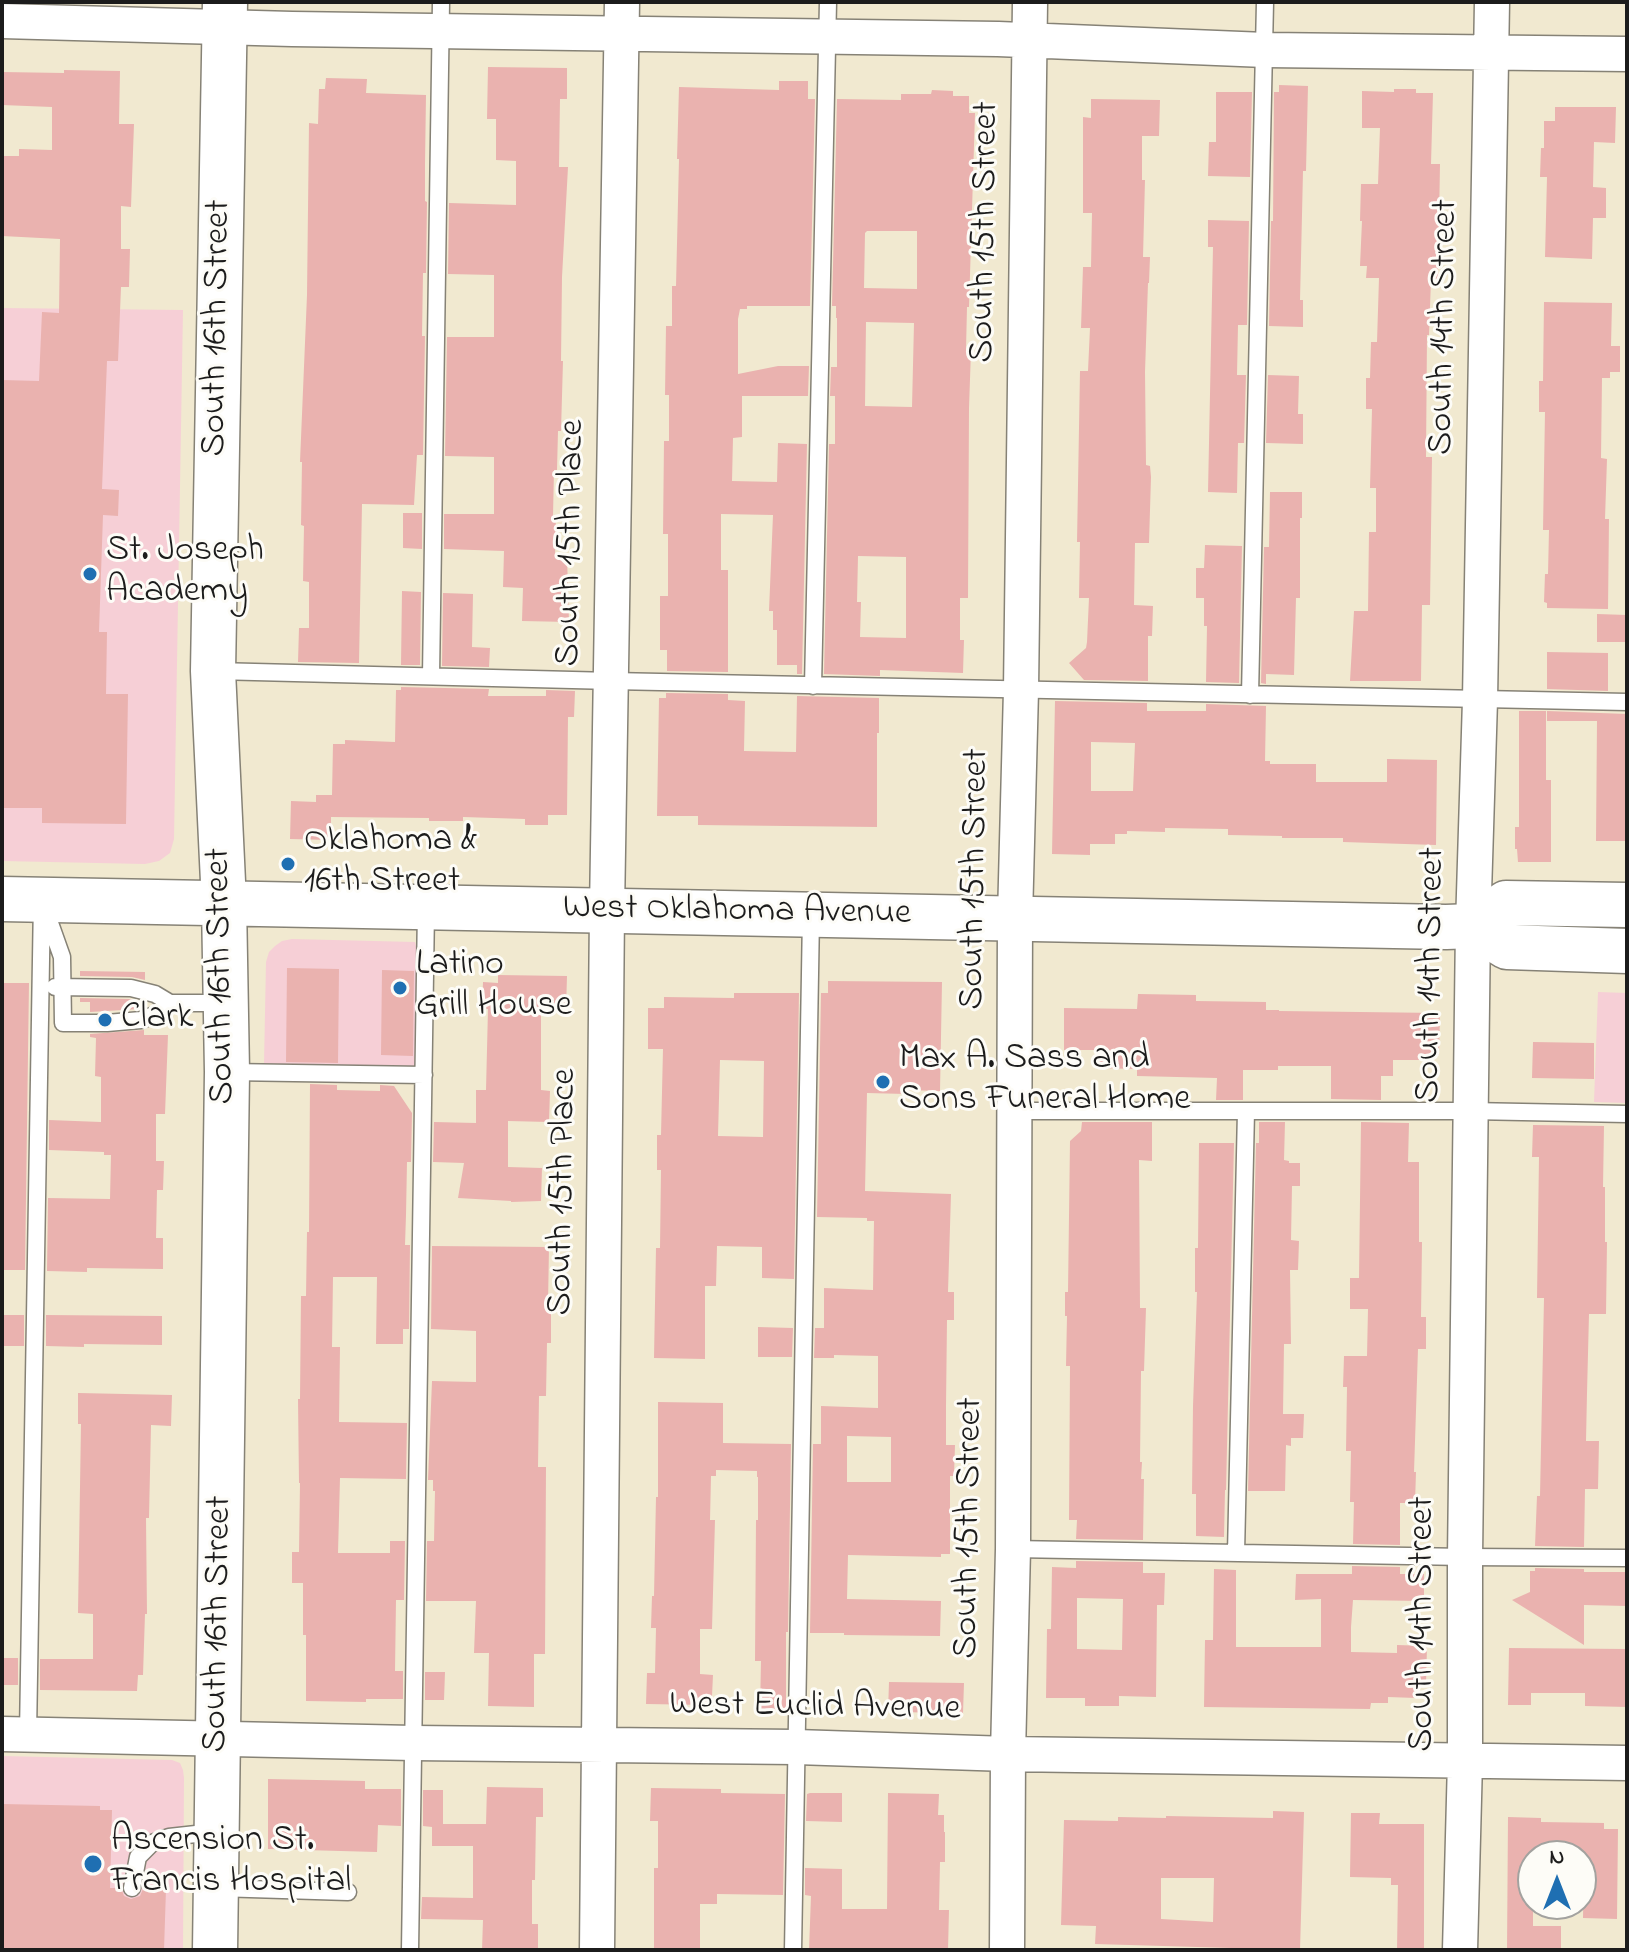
<!DOCTYPE html>
<html>
<head>
<meta charset="utf-8">
<style>
  body { margin:0 }
  #map { position:relative; width:1629px; height:1952px; overflow:hidden; background:#f1e9d0; font-family:"Indie Flower",sans-serif }
  canvas { display:block }
  .frame { position:absolute; inset:0; border:4px solid #1c1c1c; pointer-events:none }
  .north { position:absolute; left:1517px; top:1840px; width:80px; height:80px; box-sizing:border-box; background:#fdfcf7; border:2px solid #a3a29f; border-radius:50%; rotate:0deg; font-size:22px; font-weight:700; line-height:32px; text-align:center; color:#1c1c1c }
  .north::after { content:''; display:block; margin:auto; width:28px; height:36px; background:#1f6fb2; clip-path:polygon(50% 0,100% 100%,50% 72%,0 100%) }
</style>
</head>
<body>
<div id="map">
<canvas width="1629" height="1952"></canvas>
<div class="frame"></div>
<div class="north">N</div>
</div>
<script>
const ctx = document.querySelector('canvas').getContext('2d');
ctx.lineJoin = 'round';
function fillPath(path, color) { ctx.fillStyle = color; ctx.fill(path, 'evenodd'); }
const shape = rows => new Path2D(rows.map(r => 'M' + r).join(''));
function trace(path, color, width, dash) { ctx.strokeStyle = color; ctx.lineWidth = width; ctx.lineCap = dash ? 'butt' : 'round'; ctx.setLineDash(dash || []); ctx.stroke(path); }
function label(font, color, halo, rows, align = 'center') {
  ctx.font = font + ' "Indie Flower",sans-serif'; ctx.lineWidth = 6; ctx.setLineDash([]); ctx.textBaseline = 'middle'; ctx.strokeStyle = halo; ctx.fillStyle = color; for (const [text, x, y, turn = 0] of rows) {
    ctx.save(); ctx.translate(x, y); ctx.rotate((+turn || 0) * Math.PI / 180); ctx.textAlign = isNaN(turn) ? turn : align; if (halo) ctx.strokeText(text, 0, 0); ctx.fillText(text, 0, 0); ctx.restore();
  }
}
const built = shape([
  [2,308,183,310,174,839,170,853,159,861,145,864,2,861],
  [292,939,415,942,419,959,417,1071,273,1068,264,1064,266,962,269,952,275,946,282,941],
  [1598,992,1627,993,1627,1103,1594,1102],
  [2,1756,172,1760,180,1763,183,1770,184,1778,183,1950,2,1950]
]);
const building = shape([
  [488,67,567,68,567,99,560,99,559,167,568,167,562,277,561,361,563,361,561,431,558,431,557,470,554,470,553,516,556,516,555,556,567,556,569,622,522,621,523,588,503,587,504,551,444,549,444,514,494,514,494,457,445,456,447,337,494,337,494,275,448,274,449,203,516,205,516,161,496,160,496,119,487,119],
  [64,70,120,71,119,124,134,124,131,207,121,206,121,249,130,249,129,287,121,287,118,361,107,361,102,489,119,490,118,516,103,515,99,632,107,632,106,694,128,694,126,824,42,823,42,808,2,808,2,380,39,381,42,312,59,313,60,239,2,236,2,156,19,156,19,149,52,150,52,107,2,105,2,72,64,73],
  [326,78,367,79,366,93,426,95,425,164,425,201,427,202,426,273,423,273,422,336,425,336,423,455,417,455,414,505,362,504,359,663,298,662,299,628,309,628,309,582,303,581,304,526,301,525,302,462,300,462,307,295,309,123,318,124,319,89,325,89],
  [779,81,808,81,808,99,815,99,810,306,747,306,747,309,740,309,738,319,738,374,778,366,809,366,808,396,742,396,742,437,733,438,732,481,777,482,778,443,807,444,802,674,797,674,797,665,777,665,777,630,773,630,773,611,769,611,773,515,721,514,721,570,728,570,728,672,667,671,667,650,660,650,660,596,668,596,668,534,663,534,664,441,669,441,669,395,665,395,666,326,672,326,672,286,676,286,679,159,677,159,679,87,779,90],
  [1279,85,1308,86,1306,171,1303,171,1301,258,1300,300,1303,300,1303,327,1269,326,1271,221,1273,221,1274,92,1279,92],
  [1394,89,1416,89,1416,93,1433,93,1431,164,1440,164,1438,279,1431,279,1429,335,1427,335,1426,457,1432,457,1430,605,1422,605,1421,681,1350,681,1354,611,1368,611,1369,532,1376,532,1376,488,1370,488,1372,409,1366,409,1366,378,1370,378,1371,342,1377,342,1379,278,1366,278,1367,266,1360,266,1362,221,1360,221,1361,184,1378,184,1380,128,1362,128,1362,91,1394,92],
  [932,90,953,91,953,96,969,96,969,113,975,113,969,307,967,307,966,350,971,350,969,408,968,598,960,598,960,640,964,640,963,673,880,670,880,676,824,674,829,444,835,444,835,396,830,396,831,367,837,367,837,318,836,318,836,306,832,306,837,99,901,100,901,94,931,94],
  [867,231,917,231,917,289,864,288,865,233],
  [866,322,914,323,912,407,865,406],
  [858,556,906,557,906,638,860,637,861,602,857,602],
  [1216,92,1252,92,1250,177,1208,176,1209,142,1216,142],
  [1091,99,1160,100,1159,136,1142,136,1142,180,1145,180,1143,257,1150,257,1149,283,1148,283,1145,372,1146,465,1150,466,1151,477,1149,543,1135,543,1134,605,1153,606,1152,636,1148,636,1148,681,1084,680,1069,663,1086,648,1087,642,1089,598,1079,598,1080,542,1077,542,1080,371,1088,371,1090,328,1081,328,1083,267,1091,267,1092,213,1083,213,1083,117,1091,118],
  [1555,107,1616,107,1615,143,1594,142,1593,187,1606,188,1606,218,1593,218,1592,259,1545,257,1547,177,1540,177,1541,148,1544,148,1544,121,1555,121],
  [1208,220,1249,221,1247,325,1238,325,1237,375,1246,375,1244,443,1238,443,1237,493,1208,492,1213,247,1208,247],
  [1544,302,1612,303,1611,346,1620,346,1620,372,1610,372,1610,378,1602,378,1601,458,1607,459,1605,519,1609,519,1608,609,1547,608,1547,603,1544,602,1545,574,1548,574,1549,530,1543,530,1545,412,1539,412,1539,381,1543,381],
  [1268,375,1299,376,1298,414,1303,414,1303,444,1266,443],
  [1270,492,1302,492,1302,518,1300,518,1300,598,1296,598,1294,675,1266,674,1266,684,1261,683,1264,547,1269,547],
  [403,513,422,513,422,549,403,548],
  [1205,545,1242,546,1239,683,1206,682,1207,626,1204,626,1204,598,1196,598,1196,568,1204,568],
  [402,591,421,592,420,665,401,665],
  [443,593,473,594,472,647,490,648,489,667,442,666],
  [1597,614,1627,615,1627,642,1597,642],
  [1547,652,1608,653,1608,691,1547,689],
  [401,687,489,689,488,696,546,696,546,690,575,691,574,717,568,717,567,815,548,815,548,825,525,825,525,819,463,817,463,821,429,821,429,818,331,817,331,840,290,839,291,801,316,802,316,795,332,795,333,744,345,744,345,740,395,742,396,690,401,690],
  [666,693,728,694,728,700,745,701,744,751,796,752,797,696,879,698,879,733,877,733,877,827,698,825,698,816,657,816,659,698,666,698],
  [1055,701,1147,703,1147,711,1206,711,1206,704,1266,706,1265,761,1270,761,1270,764,1316,764,1316,782,1387,782,1387,759,1437,760,1436,845,1343,842,1343,838,1282,838,1282,836,1228,835,1228,829,1165,828,1165,832,1127,831,1127,834,1115,834,1115,844,1090,844,1090,855,1052,854],
  [1091,742,1135,743,1133,791,1091,791],
  [1519,711,1546,711,1546,780,1551,780,1551,862,1518,862,1517,849,1515,849,1515,827,1519,827],
  [1547,711,1627,714,1625,778,1627,778,1627,841,1596,841,1597,721,1547,721],
  [287,968,339,969,338,1063,286,1062],
  [382,970,414,971,413,1056,381,1055],
  [80,971,145,972,145,980,132,977,80,976],
  [498,975,567,976,566,1010,541,1009,541,1090,550,1091,549,1122,508,1121,508,1167,542,1168,541,1201,511,1202,511,1201,458,1198,464,1163,433,1162,434,1122,476,1123,476,1090,486,1090,488,1009,482,1009,483,982,498,983],
  [828,981,942,982,940,1091,906,1090,906,1094,867,1093,865,1191,951,1194,948,1292,954,1292,954,1320,947,1320,946,1406,946,1445,955,1445,954,1476,950,1476,950,1554,941,1554,941,1557,848,1555,847,1599,941,1601,940,1636,844,1635,844,1633,810,1633,813,1444,821,1444,821,1406,878,1408,878,1356,834,1355,834,1358,814,1358,815,1328,824,1328,824,1288,873,1290,874,1221,867,1221,867,1218,817,1217,821,993,828,993],
  [847,1436,891,1437,891,1482,847,1482],
  [2,983,29,983,25,1270,2,1270],
  [734,993,799,993,794,1279,762,1278,762,1247,717,1246,716,1286,705,1286,705,1359,654,1358,656,1248,660,1248,661,1170,657,1170,657,1135,661,1135,663,1049,648,1049,648,1008,664,1008,664,997,734,998],
  [720,1060,764,1061,763,1137,718,1136],
  [1138,994,1196,995,1196,1001,1266,1002,1266,1010,1279,1010,1279,1011,1440,1013,1439,1055,1420,1055,1420,1060,1393,1060,1393,1076,1381,1076,1381,1100,1331,1099,1331,1066,1278,1066,1278,1070,1243,1070,1243,1100,1216,1100,1217,1078,1137,1076,1137,1069,1096,1068,1096,1050,1064,1050,1064,1008,1137,1009],
  [80,998,130,999,144,1003,144,1007,139,1009,90,1012,90,1002,80,1002],
  [144,1030,144,1035,168,1035,165,1114,156,1114,156,1161,164,1161,163,1190,157,1190,156,1238,163,1238,163,1269,87,1268,87,1272,47,1271,48,1198,110,1199,111,1155,104,1155,104,1152,49,1150,49,1120,101,1122,101,1077,95,1076,96,1038,90,1037,90,1034],
  [1533,1042,1594,1043,1594,1079,1532,1078],
  [310,1084,337,1085,337,1090,380,1091,380,1085,394,1086,412,1113,411,1162,407,1162,406,1215,405,1245,410,1245,409,1329,403,1329,403,1344,376,1344,377,1277,333,1277,332,1347,340,1347,339,1422,407,1423,406,1479,340,1478,338,1553,390,1553,390,1541,405,1541,404,1600,396,1600,395,1671,403,1671,403,1699,366,1699,366,1702,306,1701,306,1635,303,1635,303,1583,292,1583,292,1552,299,1552,300,1483,299,1483,298,1399,300,1399,301,1296,306,1296,307,1232,309,1232],
  [1082,1122,1152,1122,1152,1161,1139,1160,1140,1308,1146,1308,1144,1371,1141,1371,1140,1462,1142,1462,1141,1479,1144,1479,1143,1540,1076,1539,1077,1520,1069,1520,1070,1366,1066,1366,1067,1316,1065,1316,1065,1292,1068,1292,1070,1141,1081,1131],
  [1259,1122,1285,1122,1284,1160,1289,1161,1289,1163,1300,1163,1300,1186,1292,1186,1291,1240,1299,1241,1298,1270,1290,1270,1291,1344,1284,1344,1283,1414,1304,1414,1303,1438,1291,1438,1291,1446,1286,1445,1285,1491,1248,1491,1256,1143,1259,1143],
  [1361,1122,1409,1123,1408,1162,1419,1162,1419,1242,1422,1242,1421,1317,1426,1317,1426,1349,1418,1349,1414,1472,1416,1472,1415,1503,1400,1503,1400,1545,1353,1544,1354,1502,1350,1502,1351,1451,1346,1451,1347,1387,1343,1387,1344,1356,1367,1356,1368,1309,1350,1309,1350,1278,1359,1278],
  [1533,1125,1604,1126,1603,1187,1605,1187,1605,1242,1607,1242,1606,1314,1589,1314,1587,1393,1586,1441,1599,1441,1598,1489,1585,1489,1584,1547,1535,1546,1537,1496,1540,1496,1544,1298,1537,1298,1539,1157,1532,1157],
  [1199,1143,1234,1143,1226,1490,1225,1490,1224,1537,1196,1536,1196,1494,1192,1494,1193,1406,1197,1292,1195,1292,1195,1248,1198,1248],
  [432,1246,549,1247,548,1304,551,1304,551,1343,547,1343,546,1396,539,1396,538,1467,546,1467,545,1654,534,1654,534,1707,488,1706,489,1653,474,1653,476,1601,426,1601,427,1541,434,1541,435,1491,433,1491,433,1480,428,1480,432,1381,476,1382,476,1331,431,1329],
  [2,1315,24,1315,24,1346,2,1346],
  [46,1315,162,1316,162,1345,84,1344,84,1347,46,1346],
  [758,1327,793,1328,792,1357,758,1357],
  [78,1393,172,1395,171,1426,151,1425,149,1518,146,1518,147,1614,145,1614,143,1675,138,1675,137,1691,40,1690,40,1659,93,1659,93,1614,78,1613,81,1424,78,1424],
  [658,1402,723,1403,723,1443,791,1444,788,1632,786,1632,786,1710,760,1710,761,1661,755,1661,756,1520,758,1520,758,1477,757,1477,757,1471,716,1470,716,1476,711,1476,710,1520,715,1520,712,1629,700,1629,700,1674,713,1675,712,1696,707,1696,707,1705,646,1704,647,1673,655,1673,656,1628,651,1628,652,1596,654,1596,656,1497,658,1497],
  [1076,1561,1143,1562,1143,1573,1165,1573,1164,1605,1157,1605,1156,1697,1119,1696,1119,1706,1085,1706,1085,1698,1046,1698,1047,1629,1051,1629,1052,1567,1076,1568],
  [1077,1598,1123,1599,1122,1650,1077,1649],
  [1352,1566,1400,1567,1400,1574,1424,1574,1424,1601,1353,1600,1351,1627,1351,1652,1397,1653,1397,1645,1427,1646,1426,1685,1417,1685,1416,1698,1388,1697,1388,1703,1371,1703,1370,1709,1204,1707,1205,1640,1213,1640,1214,1569,1236,1570,1236,1647,1321,1647,1321,1599,1295,1600,1296,1574,1352,1574],
  [1535,1568,1584,1569,1584,1572,1627,1572,1627,1606,1584,1605,1584,1645,1512,1600,1530,1592,1530,1571,1535,1571],
  [1509,1648,1627,1649,1627,1707,1585,1706,1585,1693,1531,1693,1531,1705,1508,1705],
  [2,1658,18,1658,18,1685,2,1685],
  [425,1672,445,1672,444,1700,425,1700],
  [889,1682,964,1683,963,1713,888,1712],
  [268,1779,365,1781,365,1789,401,1789,401,1826,378,1825,377,1852,268,1849],
  [487,1787,543,1788,543,1817,536,1817,535,1880,532,1880,532,1924,538,1924,538,1950,482,1950,483,1920,421,1919,422,1897,473,1898,473,1846,432,1846,432,1827,423,1826,423,1790,443,1790,443,1824,486,1824],
  [651,1788,721,1789,721,1793,785,1794,783,1895,717,1894,717,1904,700,1904,700,1950,654,1950,654,1868,658,1868,658,1821,650,1821],
  [810,1793,842,1793,842,1822,806,1821,807,1794],
  [888,1793,939,1794,938,1815,944,1815,944,1832,945,1832,945,1862,940,1862,939,1910,949,1910,948,1950,809,1950,811,1896,805,1895,805,1868,842,1869,842,1909,887,1909],
  [2,1804,100,1806,100,1810,112,1810,110,1888,121,1888,124,1896,131,1899,140,1896,143,1889,166,1889,164,1950,2,1950],
  [1273,1811,1304,1812,1300,1950,1095,1944,1096,1926,1061,1925,1064,1820,1118,1821,1118,1817,1166,1818,1166,1816,1273,1818],
  [1161,1878,1214,1878,1213,1922,1161,1919],
  [1351,1813,1380,1813,1379,1824,1424,1824,1424,1950,1397,1950,1398,1885,1391,1885,1391,1878,1350,1877],
  [1508,1817,1541,1818,1541,1822,1604,1823,1604,1829,1618,1829,1617,1919,1583,1918,1584,1856,1533,1856,1533,1926,1561,1926,1561,1950,1507,1950]
]);
const lane = shape([
  [215,671,612,681,1627,702],
  [431,676,441,2],
  [813,686,828,2],
  [1250,695,1265,2],
  [45,909,62,957,63,1023,107,1023,141,1020,157,1014,170,1003],
  [55,987,131,988,155,994,170,1003,224,1003],
  [229,1072,424,1075],
  [1013,1111,1470,1111,1627,1114],
  [1013,1549,1465,1557,1627,1558],
  [1236,1553,1246,1111],
  [28,1734,42,900],
  [132,1888,138,1857,152,1843,169,1837,214,1832],
  [217,1888,348,1892],
  [410,1950,426,909],
  [793,1950,811,916]
]);
const street = shape([
  [2,21,292,29,998,39,1265,50,1627,54],
  [2,1734,413,1743,796,1747,1008,1754,1627,1763],
  [597,1950,607,910,622,2],
  [1007,1950,1008,1754,1013,1549,1015,918,1021,690,1030,2],
  [1460,1950,1465,1761,1465,1557,1473,926,1480,700,1492,2]
]);
const secondary = shape([
  [2,899,1446,927,1473,926,1506,903,1627,905],
  [1473,926,1507,947,1627,951],
  [215,1950,227,1072,224,903,213,671,225,2]
]);
const markers = [
  [90,574,8,"#1f6fb2"],
  [288,864,8,"#1f6fb2"],
  [400,988,8,"#1f6fb2"],
  [105,1020,8,"#1f6fb2"],
  [883,1082,8,"#1f6fb2"],
  [93,1864,10,"#1f6fb2"]
];
const streetNames = [
  ["South 15th Street",987,232,-89],
  ["South 14th Street",1446,327,-89],
  ["South 16th Street",219,328,-89],
  ["South 15th Place",573,543,-89],
  ["South 15th Street",977,879,-89],
  ["West Oklahoma Avenue",737,913,1],
  ["South 14th Street",1433,975,-89],
  ["South 16th Street",223,976,-91],
  ["South 15th Place",565,1192,-89],
  ["South 15th Street",971,1528,-89],
  ["South 16th Street",220,1624,-89],
  ["South 14th Street",1425,1624,-90],
  ["West Euclid Avenue",815,1709,1]
];
const poiNames = [
  ["St. Joseph",106,553],
  ["Academy",106,594],
  ["Oklahoma &",304,843],
  ["16th Street",304,884],
  ["Latino",416,967],
  ["Grill House",416,1008],
  ["Clark",121,1020],
  ["Max A. Sass and",899,1061],
  ["Sons Funeral Home",899,1102],
  ["Ascension St.",111,1843],
  ["Francis Hospital",111,1884]
];
fillPath(built, '#f6cfd6');
fillPath(building, '#eab2af');
trace(lane, '#868276', 19);
trace(street, '#868276', 37);
trace(secondary, '#868276', 47);
trace(lane, '#fff', 16);
trace(street, '#fff', 34);
trace(secondary, '#fff', 44);
for (const [x, y, r, color] of markers) { const dot = new Path2D(); dot.arc(x, y, r, 0, 2 * Math.PI); ctx.fillStyle = color; ctx.fill(dot); trace(dot, '#fdfcf7', 3); }
label('36px', '#1c1c1c', '#fdfcf7', streetNames);
label('36px', '#1c1c1c', '#fdfcf7', poiNames, 'left');
</script>
</body>
</html>
